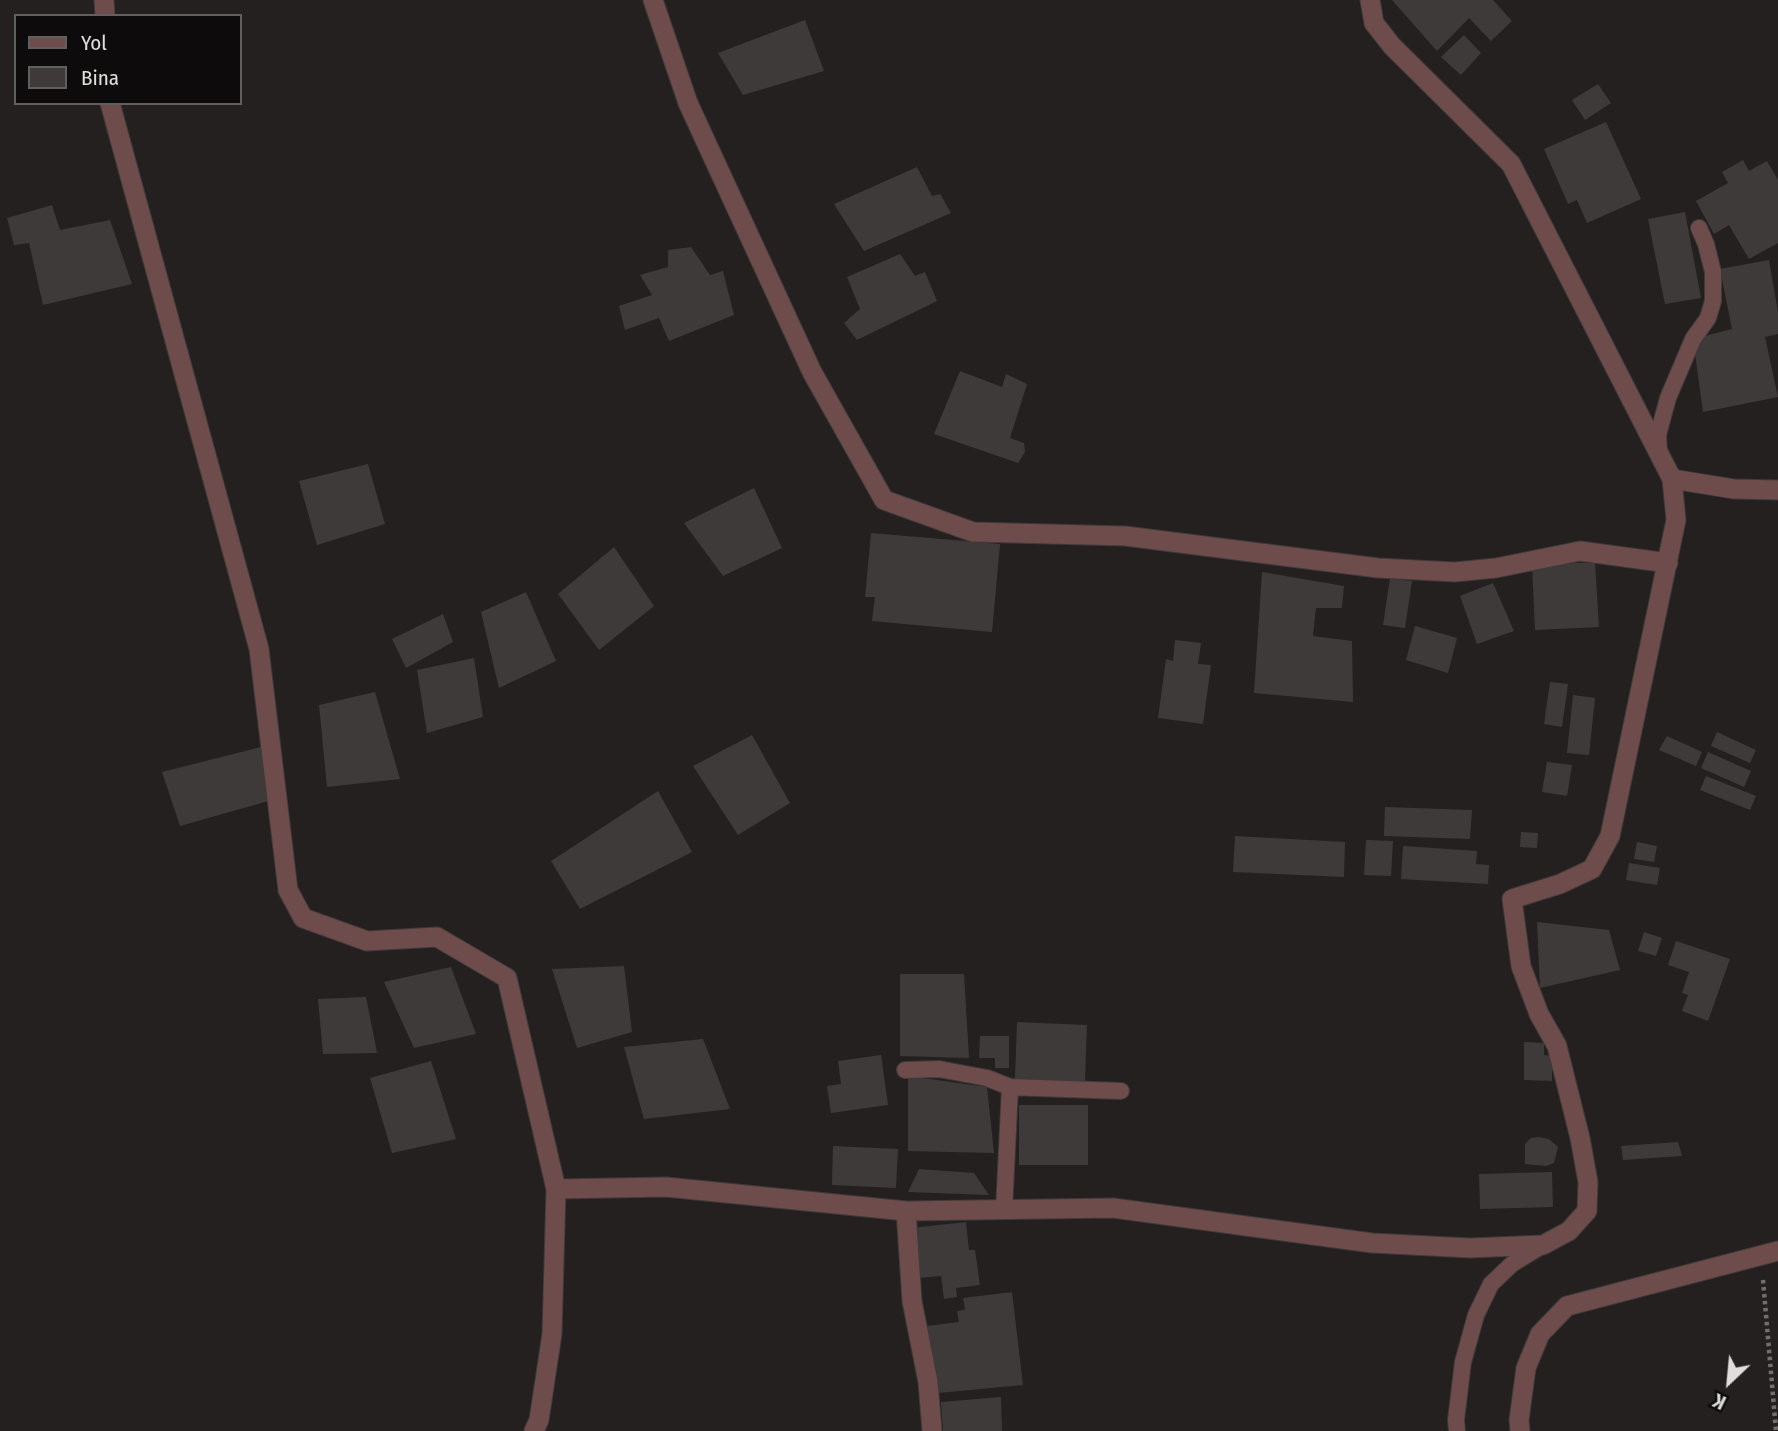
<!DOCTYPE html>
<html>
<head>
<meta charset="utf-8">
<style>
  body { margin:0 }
  #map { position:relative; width:1778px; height:1431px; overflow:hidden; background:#252020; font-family:"Fira Sans Condensed",sans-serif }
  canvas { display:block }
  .legend { position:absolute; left:14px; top:14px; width:228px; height:91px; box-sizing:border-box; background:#0d0b0b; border:2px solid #625f5f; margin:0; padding:9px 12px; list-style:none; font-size:21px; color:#e1dddd }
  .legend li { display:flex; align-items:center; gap:14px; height:35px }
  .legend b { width:35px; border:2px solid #625f5f }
  .north { position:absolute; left:1694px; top:1347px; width:70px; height:70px; -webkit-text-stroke:5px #0d0b0b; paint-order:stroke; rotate:206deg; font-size:19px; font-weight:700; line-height:28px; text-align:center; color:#e1dddd }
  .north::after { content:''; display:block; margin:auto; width:24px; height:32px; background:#e1dddd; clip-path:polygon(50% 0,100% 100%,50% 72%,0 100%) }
</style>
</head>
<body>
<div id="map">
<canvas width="1778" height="1431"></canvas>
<ul class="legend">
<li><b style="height:9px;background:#6e4c4c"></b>Yol</li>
<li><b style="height:19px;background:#3f3a3a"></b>Bina</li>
</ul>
<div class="north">K</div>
</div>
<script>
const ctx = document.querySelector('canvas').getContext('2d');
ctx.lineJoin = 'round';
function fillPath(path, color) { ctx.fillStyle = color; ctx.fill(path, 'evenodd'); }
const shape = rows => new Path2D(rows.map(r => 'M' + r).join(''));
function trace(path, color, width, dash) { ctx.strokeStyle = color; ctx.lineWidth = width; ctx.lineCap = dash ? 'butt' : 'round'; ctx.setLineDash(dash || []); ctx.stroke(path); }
const building = shape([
  [1392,0,1493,0,1512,21,1491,41,1469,18,1437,51],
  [805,20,824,71,743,95,718,53],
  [1464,35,1481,53,1461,75,1441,57],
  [1598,84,1611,103,1585,120,1572,100],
  [1606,122,1641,199,1587,223,1577,200,1568,204,1544,149],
  [1743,160,1749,171,1767,161,1778,180,1778,243,1749,259,1729,225,1714,234,1696,201,1728,183,1722,172],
  [917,167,932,196,940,194,951,213,864,251,834,204],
  [52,205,60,230,110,220,132,284,43,305,29,243,14,245,7,218],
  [1685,212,1701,298,1665,304,1648,219],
  [691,247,710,275,723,271,734,315,669,341,659,318,625,330,619,306,652,295,640,275,668,267,668,250],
  [900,254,915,276,925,272,937,301,857,340,844,323,860,309,847,277],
  [1769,260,1778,312,1778,334,1765,337,1778,397,1703,412,1693,339,1732,329,1720,269],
  [960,371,1002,387,1006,374,1027,384,1010,438,1024,443,1025,452,1018,463,934,434],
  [368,464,385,524,317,545,299,481],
  [754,488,782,548,723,576,684,523],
  [871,533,1000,544,992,632,872,621,875,597,865,597],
  [614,547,654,606,599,650,558,594],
  [1595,562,1599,627,1535,630,1532,565],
  [1262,572,1344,586,1342,608,1316,608,1313,636,1352,641,1353,702,1254,693],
  [1390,578,1412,581,1405,628,1383,625],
  [1493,583,1514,631,1477,644,1460,596],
  [526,592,556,661,499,688,481,612],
  [443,614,453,642,406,668,392,639],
  [1415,626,1457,638,1448,673,1406,660],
  [1175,640,1201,643,1198,664,1211,665,1203,724,1158,718,1166,659,1173,661],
  [474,658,483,717,427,733,417,670],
  [1550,682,1568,684,1562,727,1544,724],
  [375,692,400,779,327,787,319,705],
  [1573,695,1595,698,1589,755,1567,753],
  [1717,732,1756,750,1750,763,1711,746],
  [752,735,790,803,738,835,693,766],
  [1667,736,1702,752,1696,766,1659,750],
  [261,747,272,800,180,826,162,772],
  [1708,752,1751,771,1744,787,1701,768],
  [1547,762,1572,765,1567,796,1542,792],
  [1706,776,1756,796,1750,810,1700,790],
  [658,791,692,852,580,909,551,861],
  [1385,807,1472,810,1470,839,1384,836],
  [1521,832,1538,833,1537,848,1520,847],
  [1235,836,1345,842,1344,877,1233,872],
  [1366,840,1393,841,1391,876,1364,875],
  [1637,842,1657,846,1654,862,1634,859],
  [1403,846,1477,851,1476,864,1489,865,1488,884,1401,879],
  [1629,863,1660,868,1657,885,1626,880],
  [1537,922,1609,930,1620,970,1540,988],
  [1644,932,1662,938,1656,956,1638,951],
  [1676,941,1730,959,1708,1021,1682,1011,1688,995,1682,993,1689,972,1668,965],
  [624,966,632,1032,577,1048,552,969],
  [451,967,476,1034,414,1048,384,982],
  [900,974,964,974,969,1058,900,1056],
  [366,997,377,1053,323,1054,318,999],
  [1017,1022,1087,1025,1085,1082,1015,1079],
  [980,1036,1009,1036,1009,1068,995,1068,995,1058,979,1058],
  [703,1039,730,1109,644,1119,624,1047],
  [1524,1042,1544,1043,1544,1055,1552,1056,1552,1081,1524,1080],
  [881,1055,888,1105,831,1113,827,1086,841,1084,838,1061],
  [431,1061,456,1139,392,1153,370,1078],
  [908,1076,987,1087,994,1153,908,1151],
  [1019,1105,1088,1105,1088,1165,1019,1165],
  [1539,1137,1549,1139,1558,1147,1554,1163,1546,1166,1525,1164,1525,1144,1531,1138],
  [1678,1142,1682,1156,1623,1160,1621,1146],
  [833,1146,898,1149,896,1188,832,1185],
  [919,1169,974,1173,989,1195,908,1192],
  [1552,1172,1553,1207,1480,1209,1479,1174],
  [966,1222,969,1250,975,1250,980,1285,956,1288,957,1297,944,1299,941,1276,918,1278,912,1228],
  [1012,1292,1023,1385,938,1393,927,1326,959,1322,957,1311,965,1310,963,1298],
  [1001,1397,1002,1431,943,1431,941,1402]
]);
const path = shape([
  [1763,1280,1776,1431]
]);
const service = shape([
  [1659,451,1658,435,1668,398,1693,339,1708,318,1713,301,1713,272,1706,244,1699,228],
  [905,1070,939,1069,987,1078,1010,1087,1121,1091],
  [1004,1210,1010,1087],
  [1457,1431,1456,1420,1463,1362,1476,1315,1491,1284,1512,1264,1543,1245]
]);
const minor = shape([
  [653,0,688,103,812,372,884,500,973,532,1125,536,1378,568,1455,572,1496,568,1580,551,1668,563],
  [1672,479,1734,489,1778,490],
  [556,1189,666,1187,906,1211,1113,1208,1372,1243,1470,1248,1543,1245,1569,1231,1587,1211,1588,1182,1580,1138,1557,1046,1539,1014,1521,966,1512,899,1560,884,1592,869,1610,836,1676,520,1672,479,1511,164,1392,46,1374,23,1370,0],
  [906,1211,912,1301,928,1382,932,1431]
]);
const tertiary = shape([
  [104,0,105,16],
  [110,103,259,649,288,890,303,918,367,941,437,937,507,978,556,1189,552,1334,539,1420,534,1431],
  [1520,1431,1519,1420,1526,1368,1540,1334,1567,1306,1778,1251]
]);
fillPath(building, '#3f3a3a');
trace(service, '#3f3a3a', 18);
trace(minor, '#3f3a3a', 21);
trace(tertiary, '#3f3a3a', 21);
trace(path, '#726e6e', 4.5, [3.5, 3.5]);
trace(service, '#6e4c4c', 16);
trace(minor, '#6e4c4c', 19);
trace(tertiary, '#6e4c4c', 19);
</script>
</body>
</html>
